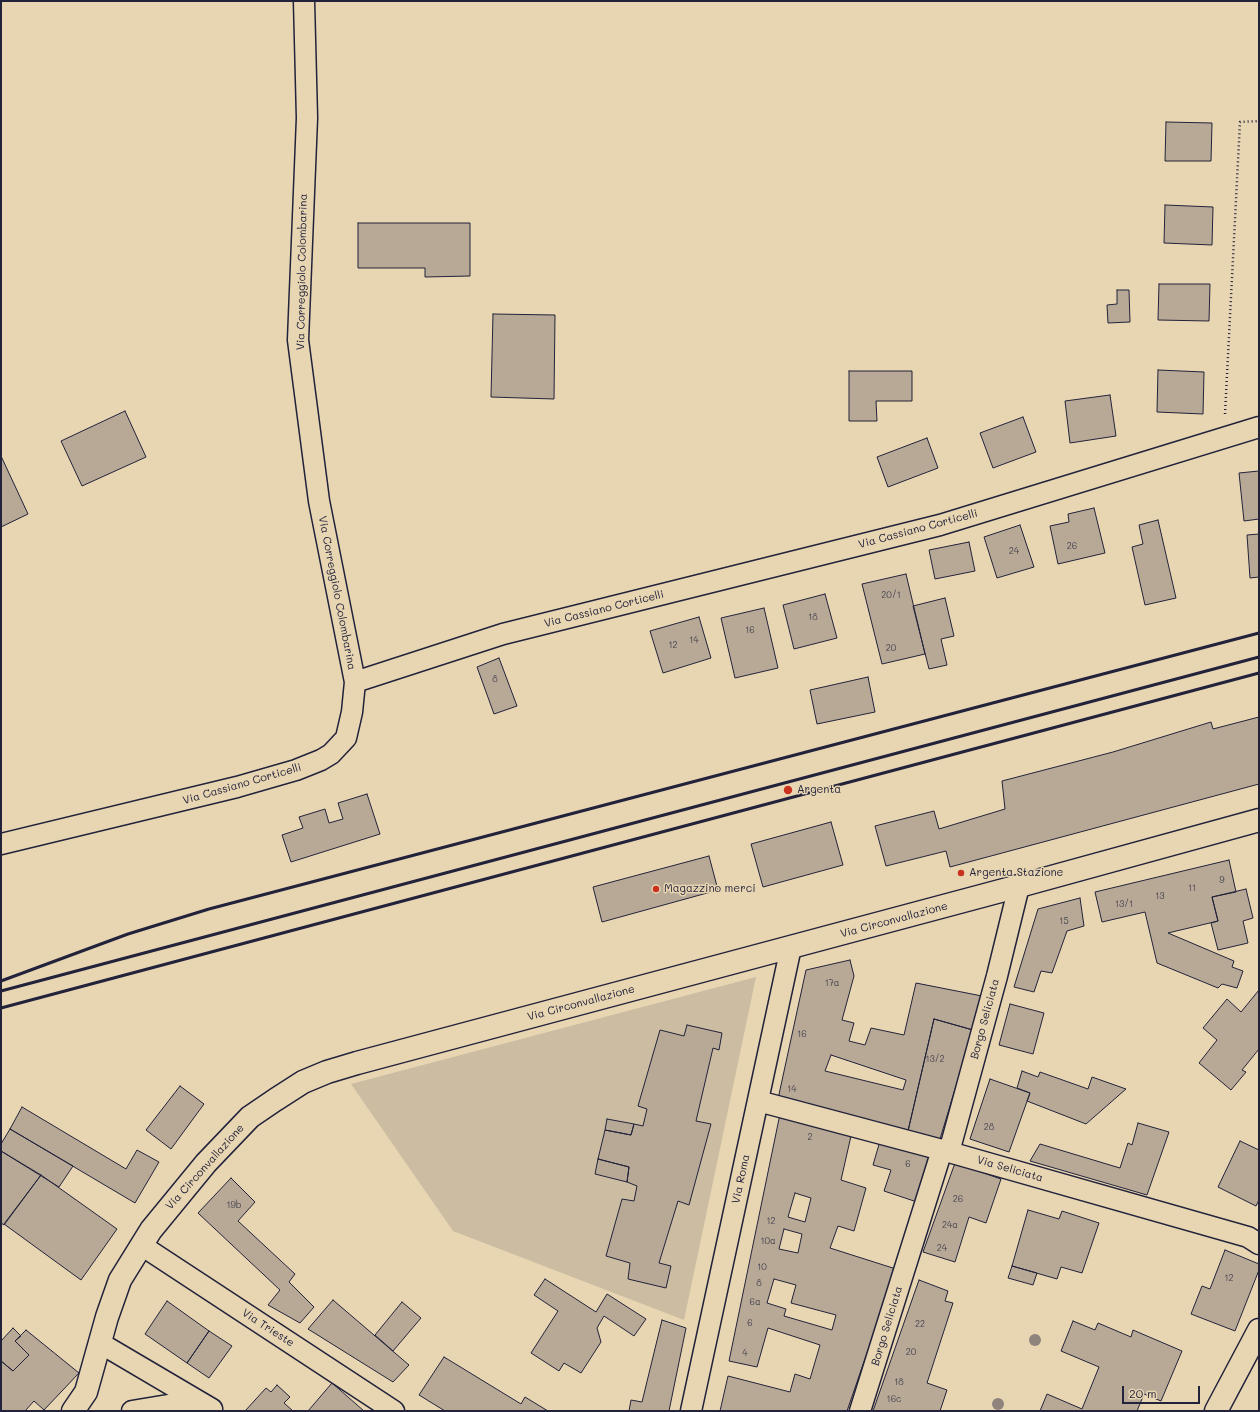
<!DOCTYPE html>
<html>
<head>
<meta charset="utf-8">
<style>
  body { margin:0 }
  #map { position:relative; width:1260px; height:1412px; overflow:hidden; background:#e8d6b3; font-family:Mali,sans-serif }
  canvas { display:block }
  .frame { position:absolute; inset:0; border:2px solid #22223b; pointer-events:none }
  .scale { position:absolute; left:1122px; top:1386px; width:78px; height:18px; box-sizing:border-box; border:2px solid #22223b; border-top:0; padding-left:5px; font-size:12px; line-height:14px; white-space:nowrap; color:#22223b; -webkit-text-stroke:3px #e8d6b3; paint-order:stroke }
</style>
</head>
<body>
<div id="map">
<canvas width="1260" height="1412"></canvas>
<div class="frame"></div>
<div class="scale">20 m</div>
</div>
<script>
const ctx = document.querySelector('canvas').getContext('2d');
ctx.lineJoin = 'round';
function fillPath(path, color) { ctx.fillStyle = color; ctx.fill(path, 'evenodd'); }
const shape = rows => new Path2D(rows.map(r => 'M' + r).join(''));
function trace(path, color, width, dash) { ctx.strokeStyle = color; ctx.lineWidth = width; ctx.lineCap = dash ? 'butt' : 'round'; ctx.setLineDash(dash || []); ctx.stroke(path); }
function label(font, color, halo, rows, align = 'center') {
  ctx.font = font + ' Mali,sans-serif'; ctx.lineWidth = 3; ctx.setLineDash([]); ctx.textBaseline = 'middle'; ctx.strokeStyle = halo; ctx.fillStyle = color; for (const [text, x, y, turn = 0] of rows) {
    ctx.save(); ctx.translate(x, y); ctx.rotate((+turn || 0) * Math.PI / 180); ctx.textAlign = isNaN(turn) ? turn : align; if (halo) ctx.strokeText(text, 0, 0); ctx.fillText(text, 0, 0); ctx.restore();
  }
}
const green = shape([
  [756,977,684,1320,453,1231,351,1084]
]);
const building = shape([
  [1166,122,1212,123,1211,161,1165,161,1166,122],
  [1165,205,1213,207,1212,245,1164,243,1165,205],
  [358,223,470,223,470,276,425,277,425,268,358,268,358,223],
  [1159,284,1210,284,1209,321,1158,320,1159,284],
  [1117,290,1129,290,1130,322,1108,323,1107,305,1117,304,1117,290],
  [493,314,555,315,554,399,491,397,493,314],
  [1158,370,1204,372,1203,414,1157,412,1158,370],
  [849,371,912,371,912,401,876,401,877,421,849,421,849,371],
  [1110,395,1116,436,1070,443,1065,401,1110,395],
  [125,411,146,457,82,486,61,441,125,411],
  [1023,417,1036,452,993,468,980,433,1023,417],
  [927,438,938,468,888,487,877,457,927,438],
  [1,456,28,514,1,527,1,456],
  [1259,471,1259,519,1244,521,1239,473,1259,471],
  [1094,508,1105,553,1058,564,1050,526,1069,522,1068,514,1094,508],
  [1158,520,1176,598,1145,605,1132,547,1143,544,1139,525,1158,520],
  [1020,525,1034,567,997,578,984,537,1020,525],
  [1259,534,1259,577,1250,578,1247,535,1259,534],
  [969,542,975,571,935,579,929,550,969,542],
  [906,574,925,654,882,664,862,584,906,574],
  [825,594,837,638,794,649,783,605,825,594],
  [945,598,954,636,941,639,947,665,929,669,913,606,945,598],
  [764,608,778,668,735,678,721,618,764,608],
  [699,617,711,658,663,673,650,631,699,617],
  [499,658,517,706,494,714,477,667,499,658],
  [868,677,875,712,817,724,810,690,868,677],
  [1259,717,1259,784,950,867,946,851,886,866,875,826,934,811,939,829,1005,809,1002,781,1113,752,1211,722,1213,729,1259,717],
  [367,794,380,834,291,862,282,835,303,828,299,817,325,809,329,823,343,819,338,803,367,794],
  [831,822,843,865,763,887,751,844,831,822],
  [709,856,718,890,602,922,593,887,709,856],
  [1229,860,1236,892,1212,897,1218,921,1168,933,1234,961,1232,967,1243,971,1237,988,1222,984,1218,988,1157,963,1145,912,1102,922,1095,892,1229,860],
  [1246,889,1253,918,1243,921,1248,943,1218,950,1211,923,1218,921,1212,897,1246,889],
  [1080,898,1084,926,1067,931,1052,973,1041,971,1034,992,1014,987,1038,909,1080,898],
  [850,960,854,976,842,1020,854,1023,849,1041,865,1045,871,1028,904,1035,916,983,982,996,973,1030,934,1019,908,1131,778,1099,806,970,850,960],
  [831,1055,906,1080,903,1090,825,1071,831,1055],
  [1259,990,1259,1049,1242,1070,1246,1072,1231,1090,1199,1063,1217,1040,1203,1028,1227,999,1241,1012,1259,990],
  [1010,1004,1044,1013,1033,1054,999,1045,1010,1004],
  [934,1019,973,1030,940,1139,908,1131,934,1019],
  [687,1025,722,1033,719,1050,713,1048,696,1121,711,1124,689,1205,678,1201,659,1263,671,1266,666,1288,628,1279,630,1263,606,1256,622,1199,634,1201,637,1186,627,1182,629,1167,598,1159,605,1130,631,1135,634,1124,643,1126,647,1109,638,1106,660,1030,684,1036,687,1025],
  [1022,1071,1038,1077,1040,1072,1088,1089,1092,1077,1126,1089,1086,1124,1027,1101,1030,1093,1017,1088,1022,1071],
  [990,1079,1030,1093,1009,1152,970,1139,990,1079],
  [180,1086,204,1104,171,1149,146,1130,180,1086],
  [22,1107,126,1169,137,1150,159,1162,135,1203,10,1129,22,1107],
  [780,1114,851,1136,841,1180,866,1188,854,1231,838,1226,830,1248,896,1269,847,1411,720,1411,728,1376,790,1392,795,1374,810,1379,820,1345,768,1328,757,1367,729,1361,780,1114],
  [795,1193,811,1198,805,1222,788,1217,795,1193],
  [784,1229,802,1234,798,1253,779,1249,784,1229],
  [774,1279,796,1285,791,1303,836,1315,832,1330,784,1316,786,1309,767,1303,774,1279],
  [607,1119,634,1124,631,1135,605,1130,607,1119],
  [1138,1123,1169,1132,1147,1195,1030,1161,1040,1144,1120,1168,1128,1143,1132,1145,1138,1123],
  [10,1129,73,1166,59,1187,1,1151,1,1144,10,1129],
  [880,1141,931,1157,917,1202,884,1191,891,1170,873,1165,880,1141],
  [1240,1141,1259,1150,1259,1200,1256,1206,1218,1187,1240,1141],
  [1,1151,41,1175,4,1225,1,1223,1,1151],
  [598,1159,629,1167,627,1182,595,1174,598,1159],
  [955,1163,1001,1179,986,1223,969,1217,955,1262,923,1252,955,1163],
  [41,1175,117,1229,81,1280,4,1224,41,1175],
  [231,1178,255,1202,238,1221,295,1274,289,1282,314,1307,300,1323,268,1305,280,1290,198,1213,231,1178],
  [1028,1210,1059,1219,1062,1211,1099,1223,1082,1273,1061,1267,1057,1279,1012,1266,1028,1210],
  [1225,1250,1259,1264,1259,1270,1235,1331,1191,1314,1202,1286,1210,1289,1225,1250],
  [1012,1266,1037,1273,1033,1285,1008,1278,1012,1266],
  [545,1279,596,1312,607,1294,646,1319,634,1336,604,1316,597,1328,601,1342,581,1373,564,1363,559,1371,531,1353,558,1311,534,1295,545,1279],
  [919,1280,948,1291,945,1301,953,1303,927,1383,947,1390,940,1411,873,1411,919,1280],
  [333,1300,409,1365,393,1382,308,1329,333,1300],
  [167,1301,209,1331,187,1363,145,1334,167,1301],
  [402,1302,421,1318,393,1351,375,1335,402,1302],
  [662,1320,686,1328,669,1411,629,1411,631,1400,642,1402,662,1320],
  [1073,1321,1095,1330,1098,1323,1131,1337,1133,1330,1182,1351,1161,1401,1144,1394,1137,1411,1040,1411,1047,1394,1082,1409,1099,1367,1061,1351,1073,1321],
  [13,1328,21,1336,15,1341,29,1355,13,1371,1,1361,1,1341,13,1328],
  [26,1330,79,1373,44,1410,34,1401,25,1411,1,1411,1,1361,13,1371,29,1355,15,1341,26,1330],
  [209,1331,232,1346,209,1378,187,1363,209,1331],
  [444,1357,521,1404,525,1397,548,1411,445,1411,419,1395,444,1357],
  [332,1383,364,1411,308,1411,332,1383],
  [277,1385,290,1397,284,1403,293,1411,245,1411,266,1388,271,1392,277,1385]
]);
const path = shape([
  [1225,414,1240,122,1259,121]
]);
const street = shape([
  [355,682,503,634,940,525,1259,427],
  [1,844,237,787,296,770,321,760,331,754,346,738,352,712,355,682,319,501,298,340,307,118,304,1],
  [758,1101,942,1150,1248,1237,1259,1244],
  [949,1152,997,976,1019,886],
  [141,1245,394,1411],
  [100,1343,212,1409],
  [132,1411,168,1405,188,1405,205,1408],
  [691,1411,791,947],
  [860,1411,942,1150]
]);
const secondary = shape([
  [73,1411,86,1392,107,1317,120,1280,151,1230,206,1163,250,1117,275,1100,303,1082,327,1072,357,1063,1019,886,1259,820],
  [1216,1411,1259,1330]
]);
const rail = shape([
  [1,981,128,934,209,909,1259,633],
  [1,991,1259,657],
  [1,1008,1259,673]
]);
const trees = [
  [1035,1340],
  [998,1404]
];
const markers = [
  [788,790,5,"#c8321e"],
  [961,873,4,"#c8321e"],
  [656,889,4,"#c8321e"]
];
const numberNames = [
  ["26",1072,546],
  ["24",1014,551],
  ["20/1",891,595],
  ["18",813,617],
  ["16",750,630],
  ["14",694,640],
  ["12",673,645],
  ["20",891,648],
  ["8",495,679],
  ["9",1222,880],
  ["11",1192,888],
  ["13",1160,896],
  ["13/1",1124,904],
  ["15",1064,921],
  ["17a",832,983],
  ["16",802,1034],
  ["13/2",935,1059],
  ["14",792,1089],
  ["28",989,1127],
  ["2",810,1137],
  ["6",908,1164],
  ["26",958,1199],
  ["19b",234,1205],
  ["12",771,1221],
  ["24a",950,1225],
  ["10a",768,1241],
  ["24",942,1248],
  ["10",762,1267],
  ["12",1229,1278],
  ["8",759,1283],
  ["6a",755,1302],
  ["6",750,1323],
  ["22",920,1324],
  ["20",911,1352],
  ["4",745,1353],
  ["18",899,1382],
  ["16c",894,1399]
];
const streetNames = [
  ["Via Correggiolo Colombarina",302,272,-89],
  ["Via Cassiano Corticelli",918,529,-15],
  ["Via Correggiolo Colombarina",337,593,79],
  ["Via Cassiano Corticelli",604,609,-14],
  ["Via Cassiano Corticelli",242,784,-16],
  ["Via Circonvallazione",894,920,-15],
  ["Via Circonvallazione",581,1003,-15],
  ["Borgo Seliciata",985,1019,-75],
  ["Via Circonvallazione",205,1167,-48],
  ["Via Seliciata",1010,1169,16],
  ["Via Roma",741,1179,-78],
  ["Borgo Seliciata",887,1326,-73],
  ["Via Trieste",268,1328,33]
];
const poiNames = [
  ["Argenta",797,790],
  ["Argenta Stazione",969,873],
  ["Magazzino merci",664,889]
];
fillPath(green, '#cbbca2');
fillPath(building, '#b7a995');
trace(building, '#22223b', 1);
trace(street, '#22223b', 23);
trace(secondary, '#22223b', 25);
trace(path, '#22223b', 2.5, [1, 3]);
trace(street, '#e8d6b3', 20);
trace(secondary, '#e8d6b3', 22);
trace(rail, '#22223b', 3);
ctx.fillStyle = '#8e847d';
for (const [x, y] of trees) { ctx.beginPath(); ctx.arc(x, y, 6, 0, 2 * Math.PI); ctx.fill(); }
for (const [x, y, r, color] of markers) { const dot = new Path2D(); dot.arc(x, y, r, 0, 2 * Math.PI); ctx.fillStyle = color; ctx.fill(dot); trace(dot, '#e8d6b3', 1.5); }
label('9px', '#474452', null, numberNames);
label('11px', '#22223b', '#e8d6b3', streetNames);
label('11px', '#22223b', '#e8d6b3', poiNames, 'left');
</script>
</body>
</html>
